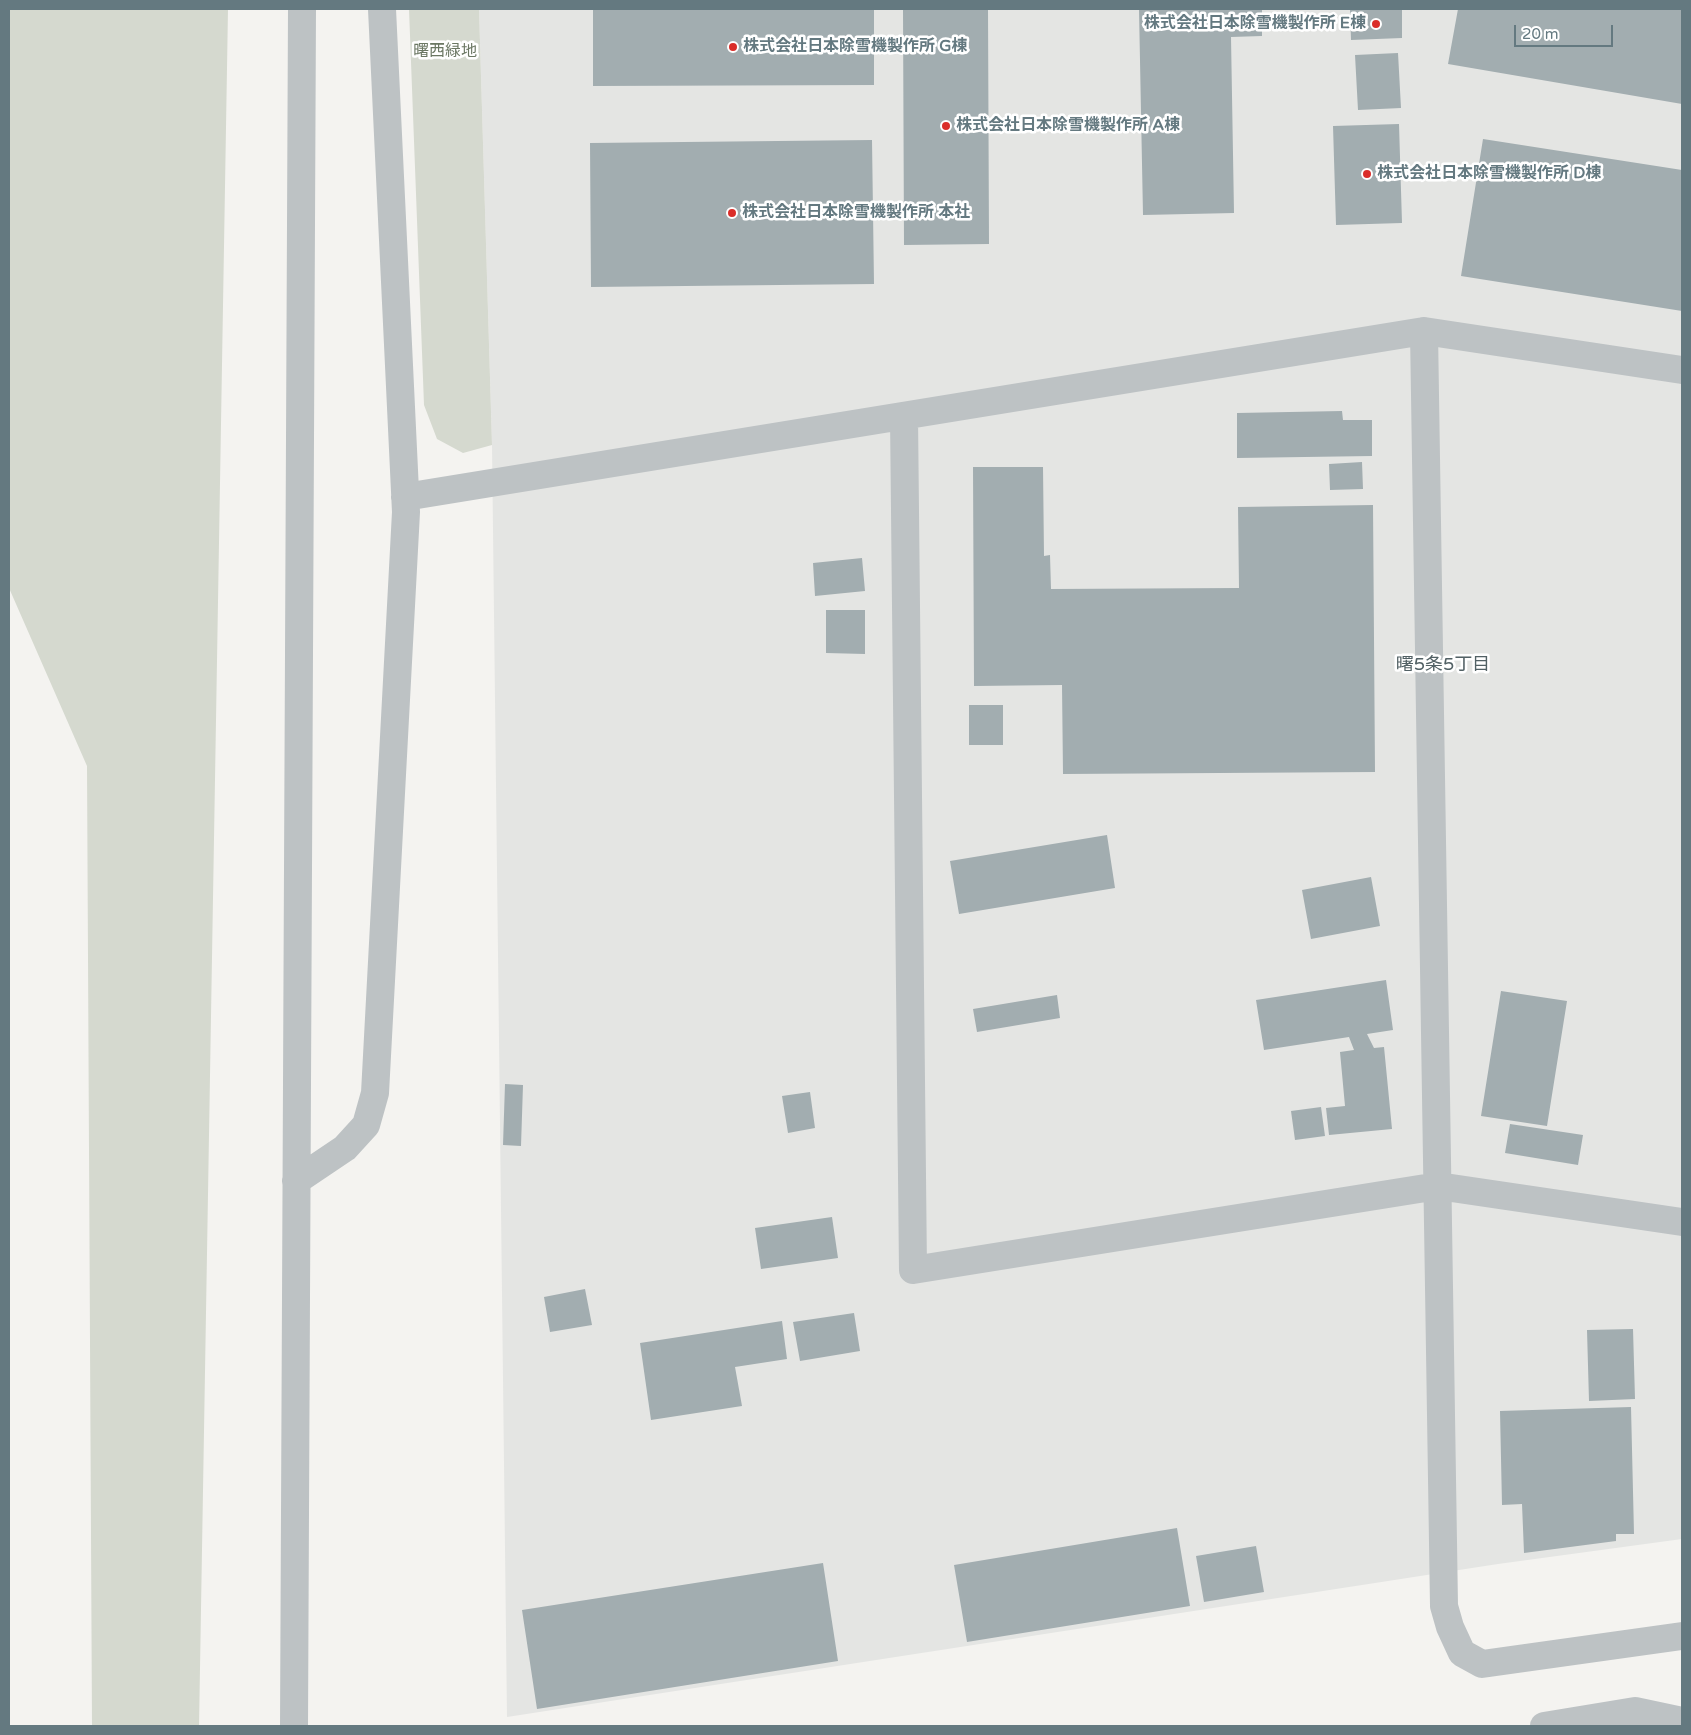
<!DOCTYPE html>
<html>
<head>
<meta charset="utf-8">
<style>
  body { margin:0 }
  #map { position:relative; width:1691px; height:1735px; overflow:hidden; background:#f4f3f0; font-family:"Varela Round",sans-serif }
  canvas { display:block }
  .frame { position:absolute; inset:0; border:10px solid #647980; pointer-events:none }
  .scale { position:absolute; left:1514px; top:25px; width:99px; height:22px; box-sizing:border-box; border:2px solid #647980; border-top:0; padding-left:6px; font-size:15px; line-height:18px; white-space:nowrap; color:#647980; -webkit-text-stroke:4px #fff; paint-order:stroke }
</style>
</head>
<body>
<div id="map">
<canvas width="1691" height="1735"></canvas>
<div class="frame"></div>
<div class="scale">20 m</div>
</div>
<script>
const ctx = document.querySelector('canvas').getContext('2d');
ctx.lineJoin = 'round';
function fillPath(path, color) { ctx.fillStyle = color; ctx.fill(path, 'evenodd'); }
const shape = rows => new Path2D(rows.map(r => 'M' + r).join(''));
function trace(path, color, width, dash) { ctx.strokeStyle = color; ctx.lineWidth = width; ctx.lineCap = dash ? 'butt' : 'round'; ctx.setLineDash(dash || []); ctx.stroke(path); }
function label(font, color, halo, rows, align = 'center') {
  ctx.font = font + ' "Varela Round","Noto Sans JP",sans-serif'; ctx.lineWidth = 5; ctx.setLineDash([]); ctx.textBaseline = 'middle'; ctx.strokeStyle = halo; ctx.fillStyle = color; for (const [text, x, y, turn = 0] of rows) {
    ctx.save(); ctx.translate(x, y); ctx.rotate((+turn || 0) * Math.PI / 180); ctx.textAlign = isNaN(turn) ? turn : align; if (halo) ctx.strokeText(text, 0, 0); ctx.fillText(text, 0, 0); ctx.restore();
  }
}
const built = shape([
  [479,9,1682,9,1682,1539,1498,1564,507,1717,492,445]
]);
const green = shape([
  [9,9,228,9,199,1726,92,1726,87,766,9,588],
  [409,9,479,9,492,445,463,453,437,439,424,405]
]);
const building = shape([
  [593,9,874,9,874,85,593,86],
  [903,9,988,9,989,244,904,245],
  [1139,9,1262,9,1262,36,1231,37,1234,213,1143,215],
  [1350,9,1402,9,1402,38,1351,40],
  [1458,9,1682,9,1682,104,1448,64],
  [1398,53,1401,108,1358,110,1355,55],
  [1399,124,1402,223,1336,225,1333,126],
  [1483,139,1682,170,1682,311,1461,276],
  [872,140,874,284,591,287,590,143],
  [1342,411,1343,420,1372,420,1372,456,1237,458,1237,413],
  [1362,462,1363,489,1330,490,1329,464],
  [973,467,1043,467,1044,556,1050,555,1051,589,1239,588,1238,507,1373,505,1375,772,1063,774,1062,685,974,686],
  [862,558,865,591,815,596,813,563],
  [826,610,865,610,865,654,826,653],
  [969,705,1003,705,1003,745,969,745],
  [1107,835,1115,888,959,914,950,861],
  [1371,877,1380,926,1311,939,1302,890],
  [1386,980,1393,1030,1367,1034,1374,1048,1384,1047,1392,1129,1329,1135,1326,1108,1345,1106,1340,1052,1354,1050,1349,1037,1264,1050,1256,1000],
  [1501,991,1567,1001,1547,1126,1481,1116],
  [1057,995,1060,1018,977,1032,973,1009],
  [505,1084,523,1085,521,1146,503,1145],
  [810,1092,815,1128,788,1133,782,1096],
  [1321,1107,1325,1136,1295,1140,1291,1111],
  [1510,1124,1583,1135,1578,1165,1505,1153],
  [832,1217,838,1258,761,1269,755,1228],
  [585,1289,592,1325,550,1332,544,1297],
  [854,1313,860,1351,800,1361,793,1322],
  [782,1321,787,1359,735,1367,742,1406,651,1420,640,1343],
  [1633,1329,1635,1399,1589,1401,1587,1330],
  [1631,1407,1634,1534,1616,1534,1616,1541,1524,1553,1522,1504,1502,1505,1500,1411],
  [1177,1528,1190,1606,967,1642,954,1565],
  [1256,1546,1264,1592,1204,1602,1196,1556],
  [823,1563,838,1661,537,1709,522,1610]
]);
const minor = shape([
  [1424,331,1444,1606,1450,1627,1462,1653,1482,1664,1682,1636],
  [904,416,913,1270,1438,1186,1682,1222],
  [405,497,1424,331,1682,370],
  [296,1181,345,1148,366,1125,375,1093,406,512,382,9],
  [294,1726,302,9],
  [1544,1726,1635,1711,1682,1721]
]);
const markers = [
  [1376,24,5,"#da2d29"],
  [733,47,5,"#da2d29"],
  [946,126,5,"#da2d29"],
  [1367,174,5,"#da2d29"],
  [732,213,5,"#da2d29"]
];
const poiNames = [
  ["株式会社日本除雪機製作所 E棟",1366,24,"right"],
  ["株式会社日本除雪機製作所 G棟",743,47],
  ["株式会社日本除雪機製作所 A棟",956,126],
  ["株式会社日本除雪機製作所 D棟",1377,174],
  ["株式会社日本除雪機製作所 本社",742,213]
];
const parkNames = [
  ["曙西緑地",445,52]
];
const neighbourhoodNames = [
  ["曙5条5丁目",1443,665]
];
fillPath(built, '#e4e5e3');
fillPath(green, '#d5d9cf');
fillPath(building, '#a2adb0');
trace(minor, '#bdc2c4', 28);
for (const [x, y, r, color] of markers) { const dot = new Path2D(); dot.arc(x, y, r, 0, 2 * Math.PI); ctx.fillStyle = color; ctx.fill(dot); trace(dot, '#fff', 2); }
label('bold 16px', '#647980', '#fff', poiNames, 'left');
label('16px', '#6b7763', '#fff', parkNames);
label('18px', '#526165', '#fff', neighbourhoodNames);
</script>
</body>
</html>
